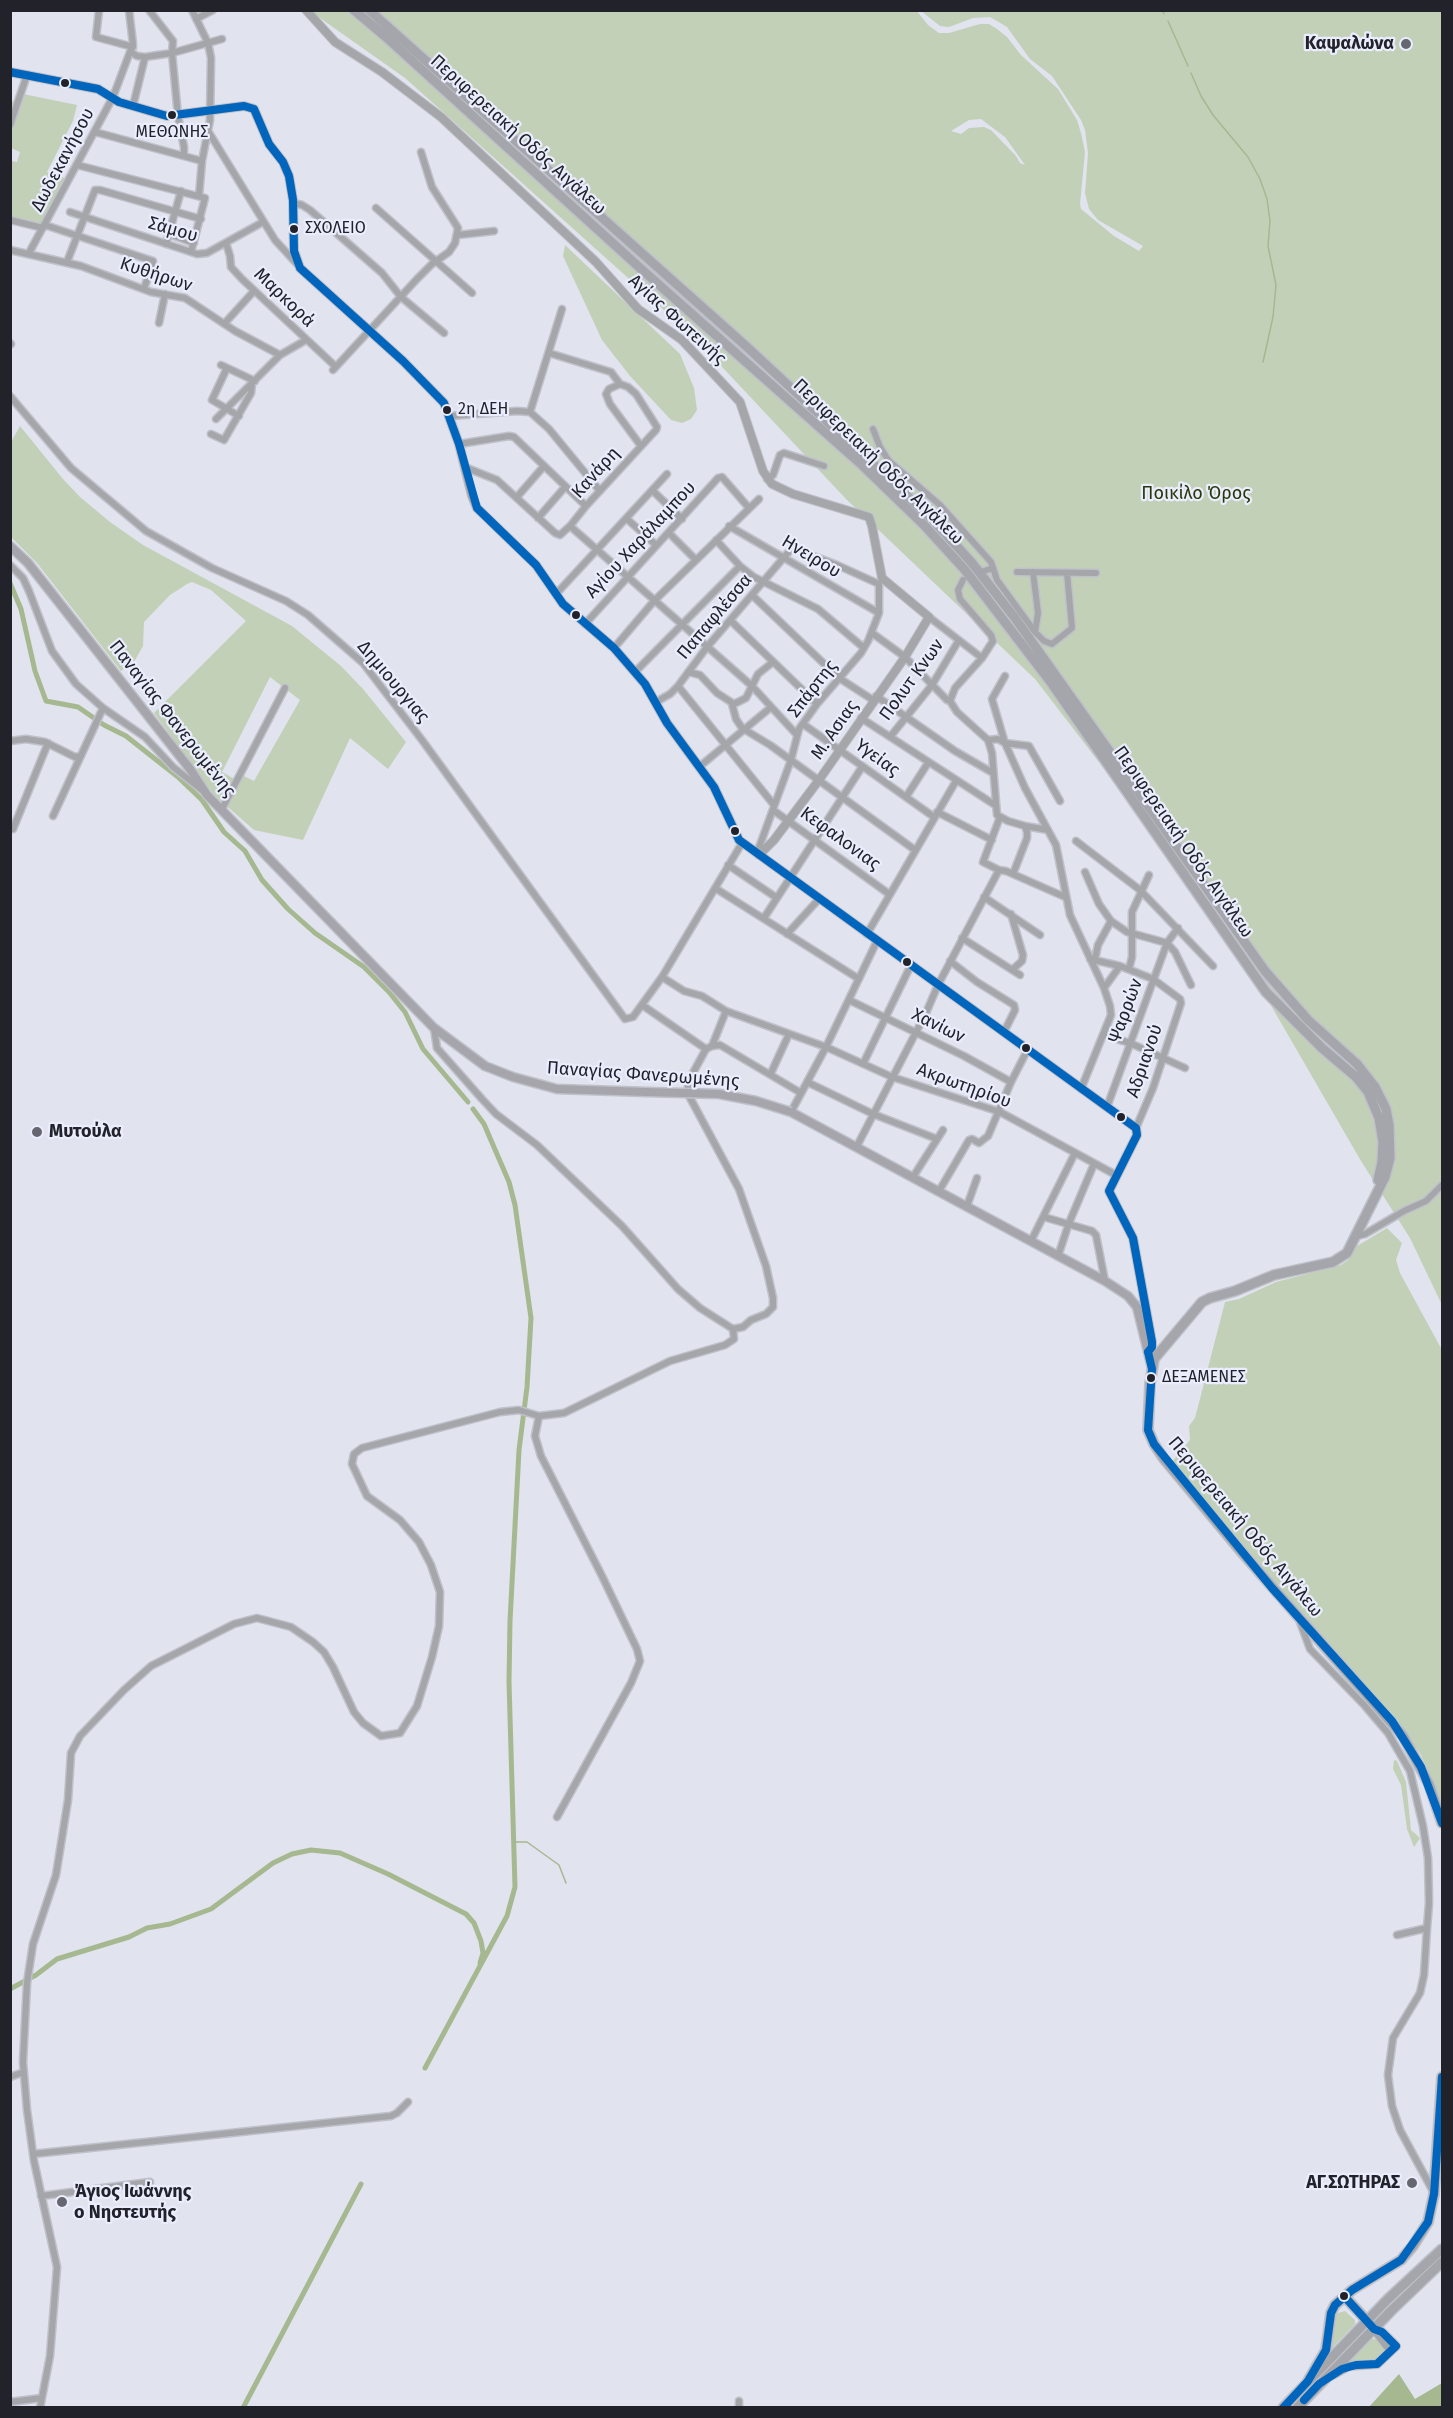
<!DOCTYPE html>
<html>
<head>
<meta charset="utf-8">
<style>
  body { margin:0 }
  #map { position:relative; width:1453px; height:2418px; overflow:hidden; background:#e1e3ee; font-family:"Fira Sans",sans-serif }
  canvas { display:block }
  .frame { position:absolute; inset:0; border:12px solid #22232a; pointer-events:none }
</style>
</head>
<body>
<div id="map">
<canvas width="1453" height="2418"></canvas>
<div class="frame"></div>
</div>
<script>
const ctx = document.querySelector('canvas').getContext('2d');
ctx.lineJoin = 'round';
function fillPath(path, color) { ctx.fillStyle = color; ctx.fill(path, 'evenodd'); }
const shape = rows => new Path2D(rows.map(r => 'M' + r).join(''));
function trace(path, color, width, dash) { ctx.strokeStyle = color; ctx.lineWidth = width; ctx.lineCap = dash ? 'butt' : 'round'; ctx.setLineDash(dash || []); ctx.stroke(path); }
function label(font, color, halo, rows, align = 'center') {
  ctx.font = font + ' "Fira Sans",sans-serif'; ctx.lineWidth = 4.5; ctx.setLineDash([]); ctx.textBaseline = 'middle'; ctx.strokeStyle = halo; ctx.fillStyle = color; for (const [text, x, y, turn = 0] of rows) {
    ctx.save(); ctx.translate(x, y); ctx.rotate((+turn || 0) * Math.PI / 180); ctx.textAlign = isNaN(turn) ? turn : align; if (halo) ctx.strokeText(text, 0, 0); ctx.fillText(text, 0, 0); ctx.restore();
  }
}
const green = shape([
  [916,10,928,25,939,33,949,33,980,24,989,24,997,29,1007,37,1021,55,1058,89,1077,120,1081,133,1085,152,1080,204,1081,209,1114,236,1139,251,1143,246,1098,220,1089,209,1085,193,1088,153,1085,130,1081,120,1052,76,1030,59,1007,27,990,17,973,18,949,27,940,26,921,11,1442,11,1442,1305,1410,1238,1361,1161,1225,926,1035,679,846,499,694,337,405,78,320,18,305,11],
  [981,119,1005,137,1025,165,1020,163,1016,156,991,130,984,127,969,128,961,134,951,131,969,120],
  [23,94,77,105,73,121,47,172,65,178,41,225,11,218,11,161,17,162,20,152,11,148,11,131,14,122,11,120,10,101,20,103],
  [565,245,680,354,694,388,697,410,691,419,682,423,671,420,630,376,602,340,563,256],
  [20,426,63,479,80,497,110,522,143,545,292,626,341,666,363,689,406,742,388,769,350,738,303,840,254,830,214,795,154,713,246,621,211,590,192,582,187,584,170,595,144,622,143,646,134,662,121,671,37,563,11,537,11,442],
  [270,677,300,700,254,781,240,774,236,780,222,772],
  [1387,1228,1402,1243,1396,1260,1400,1273,1442,1350,1442,1805,1421,1755,1397,1720,1278,1590,1172,1462,1190,1440,1189,1426,1195,1418,1225,1302,1239,1299,1276,1282,1341,1265,1348,1260,1357,1246],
  [1394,1760,1397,1761,1406,1782,1411,1830,1420,1838,1414,1847,1407,1829,1401,1785,1393,1769],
  [1345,2311,1355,2320,1355,2324,1332,2348,1334,2318,1338,2313],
  [1372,2339,1376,2339,1387,2352,1376,2362,1348,2363]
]);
const water = shape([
  [1399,2374,1415,2399,1442,2383,1442,2407,1369,2407]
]);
const stream = shape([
  [1162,10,1164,14],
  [1168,21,1188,66],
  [1191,73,1201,96,1213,115,1248,157,1260,179,1267,199,1270,221,1268,246,1276,285,1273,317,1263,362],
  [514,1842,527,1842,559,1865,566,1883]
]);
const canal = shape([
  [10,583,21,609,35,671,46,701,78,707,104,725,126,736,178,777,202,800,224,832,245,851,262,880,288,909,315,933,364,967,389,992,405,1012,423,1049,468,1102],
  [10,1989,36,1975,57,1959,129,1937,147,1928,170,1924,211,1909,273,1863,292,1854,311,1850,340,1853,388,1874,466,1914,474,1923,481,1941,483,1953,480,1963],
  [425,2068,507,1916,515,1887,509,1682,510,1621,519,1450,527,1387,531,1318,515,1205,509,1182,484,1124,473,1109],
  [243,2408,361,2184]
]);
const minor = shape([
  [99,10,96,37,133,47],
  [149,10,173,41,172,53,178,116,184,147,184,156],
  [192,10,208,43,211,58,210,120,202,161,199,196],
  [196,19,213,10],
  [131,52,137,56,145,57,172,53,222,39],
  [133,106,145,57],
  [10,125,27,75],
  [208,131,275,240,297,264],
  [95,132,202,161],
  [77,165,205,198,191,252],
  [293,203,302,205,310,210,382,273,401,297,444,333],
  [376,208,472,293],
  [70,212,197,254,207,253,263,222],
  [10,220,43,228],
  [45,225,153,261,144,289],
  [169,234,194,243],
  [458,235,494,231],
  [226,243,230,256,231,267,242,279,335,366],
  [166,244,181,191],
  [10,250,81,266,151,292,185,298,235,331,280,355],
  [29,253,113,97,133,44,129,10],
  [67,262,95,190,100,190,201,219],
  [159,323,165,294],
  [224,324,254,291],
  [10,343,11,344],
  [549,353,611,372,620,384],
  [221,365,255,381],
  [227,368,212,400,239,416],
  [333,370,417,279,432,264,449,252,455,243,458,228,432,187,421,152],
  [10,396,71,468,146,531,212,568,286,601,308,615,363,663,422,740,625,1019,633,1017,662,977,742,843],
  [530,412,549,429,600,491],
  [450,416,517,411,530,412,562,309],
  [216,419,280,355,306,340],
  [873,429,880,447,889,461,940,505,991,562,993,568,984,571],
  [211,434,224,440,251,393,252,384],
  [459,444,509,436,514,437,586,506],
  [467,468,497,480,555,533,560,535,570,526,586,506,656,430,657,427,636,394,628,387,620,384,609,389,606,394,610,404,641,446],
  [767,479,773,475,780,455,784,453,824,466],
  [653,491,682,519],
  [517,497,544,466],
  [538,518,565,487],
  [627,519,656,545],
  [570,526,752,686,797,735],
  [729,526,879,613],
  [669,533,695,559],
  [716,540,740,566,754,577,818,609,864,648],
  [10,565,23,578,29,591,52,651,76,684,103,708,145,737,173,767,202,790],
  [993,568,997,580,1035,632,1044,641,1052,644,1072,628,1067,573],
  [1017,572,1096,573],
  [1033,572,1038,613,1035,632],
  [556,594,667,474],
  [753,596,839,678,873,700],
  [929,617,982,658],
  [731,621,817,704],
  [585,624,718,478,722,477,749,508],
  [872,633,905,657,947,700,950,701,957,712,988,740,992,753,997,815,1008,821,1025,826,1027,832,1027,838,1013,874],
  [614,648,654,601,759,499],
  [635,672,740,566],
  [688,672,700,675,717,693,734,704,746,698,758,674,773,662],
  [1005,676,992,699,1005,743,1025,788,1056,845,1070,915,1104,988,1110,1006,1111,1015,1081,1089],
  [678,686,774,805],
  [876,696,955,751,993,773],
  [950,701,955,688,982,658,993,641,991,635,960,599,958,590,963,580],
  [656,702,670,694,678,686,707,647,792,548,837,565,879,584,879,613,868,641,861,653,817,704,799,729,791,760,757,853],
  [732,704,736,719,742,728,770,745,915,850],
  [861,718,995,805],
  [803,724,934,817],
  [890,737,932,685,959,640],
  [988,740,998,739,1005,743,1029,746,1060,801],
  [10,741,26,739,45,742,75,757,81,756],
  [699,767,770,708],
  [906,797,928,763],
  [222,809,285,688],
  [773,810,889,894],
  [937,812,992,840],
  [53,816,103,708],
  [1025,826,1048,830],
  [13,829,48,743],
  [1076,841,1140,890,1213,966],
  [728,865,777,898],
  [999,870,983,862,1000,817],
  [1085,872,1099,904,1111,921,1127,932,1167,943,1175,952,1191,985],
  [715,888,859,979],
  [984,897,1040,935],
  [1011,914,1023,955,1022,961,1012,970],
  [764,918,862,767],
  [787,934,819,899],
  [867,934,956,781],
  [962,938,1020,975],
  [1090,959,1120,966,1153,979,1180,999,1181,1003,1153,1088,1136,1128],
  [1095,959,1098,945,1111,921],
  [950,961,977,982,1014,1005,1015,1010,1004,1032],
  [1129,969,1132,957,1132,912,1149,875],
  [662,977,684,991,702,996,726,1011,826,1047,892,1077,1000,1112,1116,1175],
  [1104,988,1120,966],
  [849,1000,964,1056,1011,1082],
  [642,1005,706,1049],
  [726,1011,712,1046,706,1049,688,1082,688,1094,739,1189,766,1266,773,1298,773,1307,766,1314,751,1320,743,1327,733,1329],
  [1103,1035,1130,1043,1185,1068],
  [712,1046,720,1045,801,1093],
  [863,1064,911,965],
  [771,1073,789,1034],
  [807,1082,873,1114,937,1139],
  [1107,1107,1167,943,1178,928],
  [791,1112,826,1047,877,941],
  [857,1146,926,1013,938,985,999,870,1006,871,1065,897],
  [913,1177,943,1130],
  [939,1191,969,1140,972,1139,979,1143,988,1136,1011,1082,1028,1049],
  [967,1206,977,1178],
  [1044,1217,1092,1231,1096,1235,1105,1281],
  [1357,1236,1365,1234,1404,1211,1426,1201,1442,1185],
  [1031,1241,1075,1153],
  [1058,1256,1069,1223,1094,1164],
  [539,1416,535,1436,541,1456,602,1576,637,1649,640,1661,631,1683,557,1817],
  [1300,1622,1310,1649,1365,1706,1388,1733,1410,1771,1423,1826,1428,1858,1429,1903,1427,1928,1397,1935],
  [1427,1928,1424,1975,1420,1993,1393,2038,1388,2075,1392,2106,1400,2130,1434,2193],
  [10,2077,24,2072],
  [33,2154,391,2116,397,2113,408,2102],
  [41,2196,150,2182],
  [10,2402,42,2398],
  [40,2408,50,2356,57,2267,34,2161,27,2110,23,2062,27,1983,33,1944,56,1875,68,1800,71,1753,80,1736,124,1690,151,1666,234,1624,257,1618,291,1627,313,1642,324,1652,333,1667,354,1712,363,1723,381,1736,400,1733,417,1706,432,1657,439,1626,440,1592,431,1565,419,1542,400,1520,367,1496,352,1464,354,1454,362,1448,500,1412,519,1410,539,1416,564,1413,670,1361,725,1345,734,1339,733,1329,700,1308,678,1289,622,1226,537,1145,496,1114,482,1099,437,1048,434,1028],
  [739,2408,739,2401]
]);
const tertiary = shape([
  [306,10,335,42,382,72,441,117,596,262,638,309,682,340,740,402,763,471,772,484,793,494,869,517,872,526,882,578,929,617,905,657,819,780,774,840,759,855],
  [10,72,98,89,119,102,167,116,244,106,254,109,269,144,283,162,289,176,293,200,294,251,300,268,403,361,444,403,459,444,472,496,477,508,536,565,563,604,614,648,645,684,667,723,714,787,739,840,1136,1128,1137,1135,1109,1191,1133,1238,1152,1342,1152,1347,1148,1352],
  [1374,2329,1391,2351],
  [1331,2376,1349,2366,1377,2364,1396,2346,1382,2332,1374,2329]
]);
const secondary = shape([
  [10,546,28,563,190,769,207,795,434,1028,485,1066,513,1077,557,1089,647,1092],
  [791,1112,1105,1281,1128,1296,1137,1307,1152,1368]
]);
const trunk = shape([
  [354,10,386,37,639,267,862,465,924,525,965,570,1050,681,1266,992,1322,1048,1356,1077,1368,1092,1379,1118,1383,1142,1382,1162,1378,1180],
  [369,10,747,347,932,519,972,563,1015,618,1265,971,1308,1020,1357,1064,1375,1087,1386,1109,1389,1125,1390,1158,1385,1177,1347,1253,1333,1262,1274,1275,1235,1291,1210,1298,1202,1302,1154,1359,1150,1384,1148,1430,1154,1444,1164,1459,1239,1549,1403,1736,1429,1784,1442,1823],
  [1344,2296,1371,2325],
  [1308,2381,1326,2350,1331,2313,1335,2305,1352,2290,1401,2260,1413,2246,1428,2222,1434,2194,1442,2077],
  [1283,2408,1388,2299,1442,2249],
  [1297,2408,1392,2310,1442,2262]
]);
const secondaryBridge = shape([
  [647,1092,719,1094,756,1101,791,1112]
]);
const bus1 = shape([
  [10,72,98,89,119,102,167,116,244,106,254,109,269,144,283,162,289,176,293,200,294,251,300,268,403,361,444,403,459,444,477,508,536,565,563,604,614,648,645,684,667,723,714,787,739,840,1136,1128,1137,1135,1109,1191,1133,1238,1152,1342,1152,1347,1148,1352],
  [1148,1352,1152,1369,1148,1430,1154,1444,1272,1588,1392,1721,1421,1767,1442,1823],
  [1304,2400,1319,2384,1342,2369,1356,2365,1377,2364,1396,2346,1382,2332,1374,2329,1344,2296],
  [1283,2408,1308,2381,1326,2350,1331,2313,1335,2305,1352,2290,1401,2260,1428,2222,1434,2194,1442,2077]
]);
const markers = [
  [1406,44,6,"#65666f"],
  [65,83,5,"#22232a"],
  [172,115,5,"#22232a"],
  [294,229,5,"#22232a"],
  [447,410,5,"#22232a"],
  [576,615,5,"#22232a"],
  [735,831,5,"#22232a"],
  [907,962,5,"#22232a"],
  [1026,1048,5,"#22232a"],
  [1121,1117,5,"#22232a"],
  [37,1132,6,"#65666f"],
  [1151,1378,5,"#22232a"],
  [1412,2183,6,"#65666f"],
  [62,2202,6,"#65666f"],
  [1344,2296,5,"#22232a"]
];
const busNames = [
  ["ΜΕΘΩΝΗΣ",172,133,"center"],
  ["ΣΧΟΛΕΙΟ",305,229],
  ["2η ΔΕΗ",458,410],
  ["ΔΕΞΑΜΕΝΕΣ",1162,1378]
];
const poiNames = [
  ["Καψαλώνα",1394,44],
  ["Μυτούλα",49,1132,"left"],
  ["ΑΓ.ΣΩΤΗΡΑΣ",1400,2183],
  ["Άγιος Ιωάννης",74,2192,"left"],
  ["ο Νηστευτής",74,2213,"left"]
];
const streetNames = [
  ["Περιφερειακή Οδός Αιγάλεω",518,135,42],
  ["Δωδεκανήσου",63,160,-62],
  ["Σάμου",173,230,16],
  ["Κυθήρων",156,275,18],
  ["Μαρκορά",284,298,44],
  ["Αγίας Φωτεινής",677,320,42],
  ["Περιφερειακή Οδός Αιγάλεω",878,462,44],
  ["Κανάρη",596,473,-48],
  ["Αγίου Χαράλαμπου",641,540,-47],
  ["Ηνειρου",811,557,31],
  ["Παπαφλέσσα",715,617,-50],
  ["Πολυτ Κνων",912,680,-54],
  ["Δημιουργιας",393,682,50],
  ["Σπάρτης",813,689,-52],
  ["Παναγίας Φανερωμένης",172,719,52],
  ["Μ. Ασιας",835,730,-55],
  ["Υγείας",877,758,36],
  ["Κεφαλονιας",840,839,36],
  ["Περιφερειακή Οδός Αιγάλεω",1183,842,55],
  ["Ψαρρών",1126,1011,-70],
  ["Χανίων",938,1026,26],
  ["Αδριανού",1145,1061,-71],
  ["Παναγίας Φανερωμένης",643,1075,4],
  ["Ακρωτηρίου",964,1086,20],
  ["Περιφερειακή Οδός Αιγάλεω",1245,1527,50]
];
const parkNames = [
  ["Ποικίλο Όρος",1196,494]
];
fillPath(green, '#c3d0b8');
fillPath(water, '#a6b88f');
trace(stream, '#a6b88f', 1.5);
trace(canal, '#a6b88f', 5);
trace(minor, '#bfc1ca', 9);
trace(tertiary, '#bfc1ca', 10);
trace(secondary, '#bfc1ca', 11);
trace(trunk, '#bfc1ca', 12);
trace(minor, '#a5a6aa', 6);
trace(tertiary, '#a5a6aa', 8);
trace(secondary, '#a5a5ab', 8);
trace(trunk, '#a4a6ac', 9);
trace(secondaryBridge, '#bfc1ca', 11, []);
trace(secondaryBridge, '#a5a5ab', 8);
trace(bus1, '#0065bd', 8);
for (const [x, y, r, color] of markers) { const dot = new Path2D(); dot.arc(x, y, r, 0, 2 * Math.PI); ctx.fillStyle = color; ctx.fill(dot); trace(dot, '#eaedfd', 2); }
label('16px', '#22232a', '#eaedfd', busNames, 'left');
label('bold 18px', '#22232a', '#eaedfd', poiNames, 'right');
label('18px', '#22232a', '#eaedfd', streetNames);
label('18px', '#283806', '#eaedfd', parkNames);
</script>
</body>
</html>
